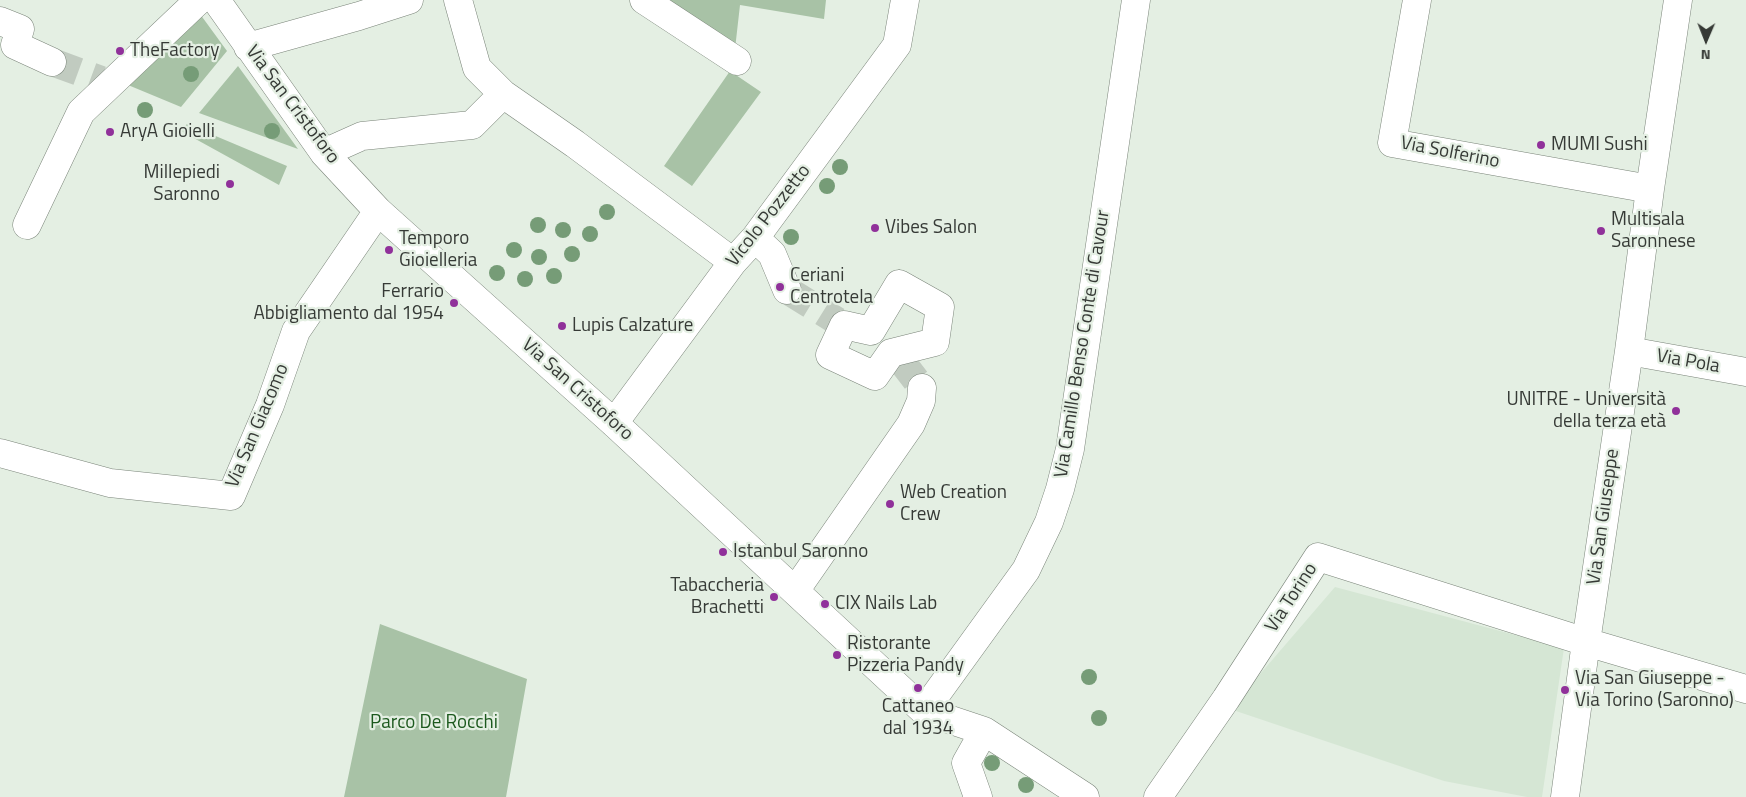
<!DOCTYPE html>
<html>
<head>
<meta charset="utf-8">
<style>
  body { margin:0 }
  #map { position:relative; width:1746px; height:797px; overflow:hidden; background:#e4efe3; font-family:"Titillium Web",sans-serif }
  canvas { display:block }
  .north { position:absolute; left:1681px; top:15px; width:50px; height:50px; -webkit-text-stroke:4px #e4efe3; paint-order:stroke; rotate:181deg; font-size:14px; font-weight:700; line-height:20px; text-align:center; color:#363a36 }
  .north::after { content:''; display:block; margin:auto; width:18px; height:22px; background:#363a36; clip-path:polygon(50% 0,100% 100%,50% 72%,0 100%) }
</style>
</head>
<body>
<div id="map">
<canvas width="1746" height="797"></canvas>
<div class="north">N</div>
</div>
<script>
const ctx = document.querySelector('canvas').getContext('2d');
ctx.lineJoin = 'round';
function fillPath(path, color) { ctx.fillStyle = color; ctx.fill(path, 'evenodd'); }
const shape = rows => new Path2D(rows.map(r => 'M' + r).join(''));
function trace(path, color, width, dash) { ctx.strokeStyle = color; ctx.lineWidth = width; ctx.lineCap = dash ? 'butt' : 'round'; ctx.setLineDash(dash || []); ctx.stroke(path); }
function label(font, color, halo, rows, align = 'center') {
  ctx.font = font + ' "Titillium Web",sans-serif'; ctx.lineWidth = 4.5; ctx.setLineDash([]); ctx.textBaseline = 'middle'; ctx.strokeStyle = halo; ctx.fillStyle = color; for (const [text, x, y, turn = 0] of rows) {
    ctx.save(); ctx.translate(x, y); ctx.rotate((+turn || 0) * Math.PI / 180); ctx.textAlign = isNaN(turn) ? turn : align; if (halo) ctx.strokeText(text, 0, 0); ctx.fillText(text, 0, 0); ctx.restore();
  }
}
const built = shape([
  [1335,587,1564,648,1542,797,1527,797,1444,781,1230,709]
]);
const green = shape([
  [667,0,826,0,824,19,740,5,735,49],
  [200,14,227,51,181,107,128,85],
  [238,66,298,149,199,113],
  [730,71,761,92,692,186,664,166],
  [187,124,287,166,279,185,181,131],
  [380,624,527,679,506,797,344,797]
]);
const minorTunnel = shape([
  [52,62,101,80],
  [787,290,837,321],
  [899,358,922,388]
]);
const minor = shape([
  [216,0,324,153,378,211,614,423,924,711,984,731,1085,797],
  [458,0,477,68,503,94,575,144,733,262],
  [644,0,737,61],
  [1417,0,1392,143,1650,189],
  [0,21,20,29,15,45,52,62],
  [248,47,359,16,409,0],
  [324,153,362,136,472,125,503,94],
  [27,225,81,112,199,0],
  [755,238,772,254,787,290],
  [899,284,940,307,935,342,891,353,875,376,830,355,844,325,871,331,899,284],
  [1629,351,1746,372],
  [614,423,733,262,755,238,897,45,905,0],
  [0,453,110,483,231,496,270,405,296,331,378,211],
  [795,591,911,424,921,401,922,388],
  [924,711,1026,570,1049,522,1060,489,1070,449,1136,0],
  [978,797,966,763,984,731],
  [1158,797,1226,699,1318,557,1586,642,1746,689],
  [1565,797,1586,642,1629,351,1650,189,1678,0]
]);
const trees = [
  [191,74],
  [145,110],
  [272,131],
  [840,167],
  [827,186],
  [607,212],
  [538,225],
  [563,230],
  [590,234],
  [791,237],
  [514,250],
  [572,254],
  [539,257],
  [497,273],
  [554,276],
  [525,279],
  [1089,677],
  [1099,718],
  [992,763],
  [1026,785]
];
const markers = [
  [120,51,5,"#90319a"],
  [110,132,5,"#90319a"],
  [1541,145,5,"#90319a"],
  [230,184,5,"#90319a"],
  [875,228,5,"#90319a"],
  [1601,231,5,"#90319a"],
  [389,250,5,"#90319a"],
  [780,287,5,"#90319a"],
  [454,303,5,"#90319a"],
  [562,326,5,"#90319a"],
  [1676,411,5,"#90319a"],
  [890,504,5,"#90319a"],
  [723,552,5,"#90319a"],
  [774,597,5,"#90319a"],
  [825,604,5,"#90319a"],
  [837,655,5,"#90319a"],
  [918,688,5,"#90319a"],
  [1565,690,5,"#90319a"]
];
const poiNames = [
  ["TheFactory",130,51],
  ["AryA Gioielli",120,132],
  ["MUMI Sushi",1551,145],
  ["Millepiedi",220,173,"right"],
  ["Saronno",220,195,"right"],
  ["Multisala",1611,220],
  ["Saronnese",1611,242],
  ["Vibes Salon",885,228],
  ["Temporo",399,239],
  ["Gioielleria",399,261],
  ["Ceriani",790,276],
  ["Centrotela",790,298],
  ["Ferrario",444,292,"right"],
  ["Abbigliamento dal 1954",444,314,"right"],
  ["Lupis Calzature",572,326],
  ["UNITRE - Università",1666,400,"right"],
  ["della terza età",1666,422,"right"],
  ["Web Creation",900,493],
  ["Crew",900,515],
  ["Istanbul Saronno",733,552],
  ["Tabaccheria",764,586,"right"],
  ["Brachetti",764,608,"right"],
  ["CIX Nails Lab",835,604],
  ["Ristorante",847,644],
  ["Pizzeria Pandy",847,666],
  ["Via San Giuseppe -",1575,679],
  ["Via Torino (Saronno)",1575,701],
  ["Cattaneo",918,707,"center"],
  ["dal 1934",918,729,"center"]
];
const streetNames = [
  ["Via San Cristoforo",292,105,53],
  ["Via Solferino",1450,153,11],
  ["Vicolo Pozzetto",769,216,-52],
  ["Via Camillo Benso Conte di Cavour",1083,344,-81],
  ["Via Pola",1688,362,10],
  ["Via San Cristoforo",577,390,42],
  ["Via San Giacomo",258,426,-67],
  ["Via San Giuseppe",1604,517,-82],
  ["Via Torino",1292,598,-57]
];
const parkNames = [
  ["Parco De Rocchi",434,723]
];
fillPath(built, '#d5e6d4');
fillPath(green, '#a8c2a6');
trace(minorTunnel, '#c1cbc0', 28, [28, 14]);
trace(minor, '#7a8479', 29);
trace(minor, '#fff', 28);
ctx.fillStyle = '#769c77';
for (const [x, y] of trees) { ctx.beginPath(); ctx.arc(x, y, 8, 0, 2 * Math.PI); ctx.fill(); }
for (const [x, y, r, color] of markers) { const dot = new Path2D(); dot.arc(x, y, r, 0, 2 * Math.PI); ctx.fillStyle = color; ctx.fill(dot); trace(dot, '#e4efe3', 2); }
label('19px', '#363a36', '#e4efe3', poiNames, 'left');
label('19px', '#363a36', '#e4efe3', streetNames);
label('19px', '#1c591e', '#e4efe3', parkNames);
</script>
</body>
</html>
